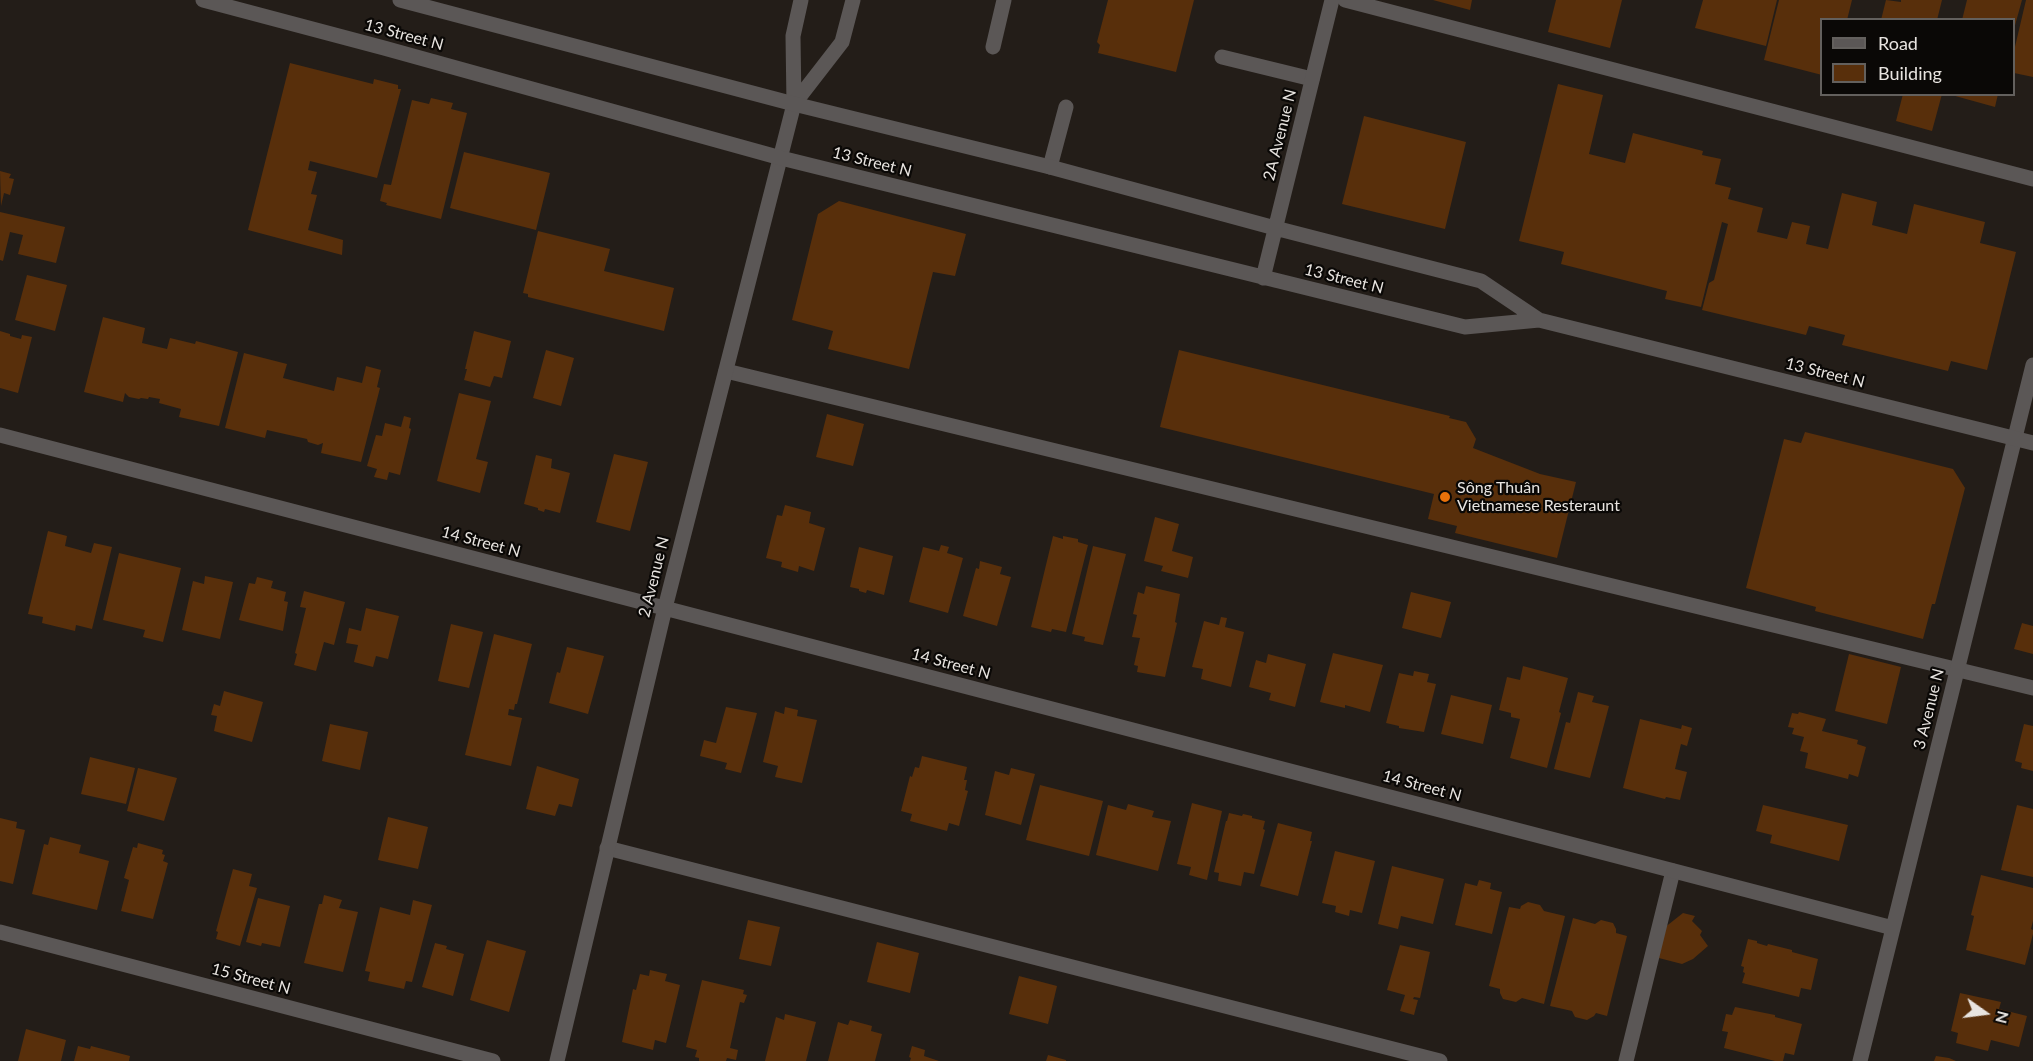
<!DOCTYPE html>
<html>
<head>
<meta charset="utf-8">
<style>
  body { margin:0 }
  #map { position:relative; width:2033px; height:1061px; overflow:hidden; background:#231d18; font-family:Lato,sans-serif }
  canvas { display:block }
  .legend { position:absolute; left:1820px; top:18px; width:195px; height:78px; box-sizing:border-box; background:#0a0806; border:2px solid #63605d; margin:0; padding:8px 10px; list-style:none; font-size:18px; color:#e8e4e0 }
  .legend li { display:flex; align-items:center; gap:12px; height:30px }
  .legend b { width:30px; border:2px solid #63605d }
  .north { position:absolute; left:1955px; top:983px; width:60px; height:60px; -webkit-text-stroke:4px #0a0806; paint-order:stroke; rotate:104deg; font-size:16px; font-weight:700; line-height:24px; text-align:center; color:#e8e4e0 }
  .north::after { content:''; display:block; margin:auto; width:21px; height:27px; background:#e8e4e0; clip-path:polygon(50% 0,100% 100%,50% 72%,0 100%) }
</style>
</head>
<body>
<div id="map">
<canvas width="2033" height="1061"></canvas>
<ul class="legend">
<li><b style="height:8px;background:#5b5756"></b>Road</li>
<li><b style="height:16px;background:#582f0b"></b>Building</li>
</ul>
<div class="north">N</div>
</div>
<script>
const ctx = document.querySelector('canvas').getContext('2d');
ctx.lineJoin = 'round';
function fillPath(path, color) { ctx.fillStyle = color; ctx.fill(path, 'evenodd'); }
const shape = rows => new Path2D(rows.map(r => 'M' + r).join(''));
function trace(path, color, width, dash) { ctx.strokeStyle = color; ctx.lineWidth = width; ctx.lineCap = dash ? 'butt' : 'round'; ctx.setLineDash(dash || []); ctx.stroke(path); }
function label(font, color, halo, rows, align = 'center') {
  ctx.font = font + ' Lato,sans-serif'; ctx.lineWidth = 4.5; ctx.setLineDash([]); ctx.textBaseline = 'middle'; ctx.strokeStyle = halo; ctx.fillStyle = color; for (const [text, x, y, turn = 0] of rows) {
    ctx.save(); ctx.translate(x, y); ctx.rotate((+turn || 0) * Math.PI / 180); ctx.textAlign = isNaN(turn) ? turn : align; if (halo) ctx.strokeText(text, 0, 0); ctx.fillText(text, 0, 0); ctx.restore();
  }
}
const building = shape([
  [1108,0,1194,0,1176,72,1098,53,1100,45,1097,42],
  [1433,0,1472,0,1470,10],
  [1556,0,1622,0,1610,48,1548,32],
  [1703,0,1777,0,1766,46,1695,28],
  [1779,0,1852,0,1847,20,1822,20,1822,75,1764,60],
  [1886,0,1901,2,1901,0,1942,0,1937,20,1881,20],
  [1967,0,2022,0,2014,29,2014,20,1962,20],
  [2026,0,2033,0,2033,77,2014,73,2014,51],
  [290,63,373,84,374,79,398,85,398,89,401,89,377,178,310,161,308,170,317,172,311,194,317,195,308,230,343,240,342,255,248,230],
  [1558,84,1603,95,1589,154,1625,163,1633,133,1703,151,1702,155,1721,159,1715,184,1731,188,1728,199,1763,208,1757,232,1787,239,1792,222,1810,226,1806,244,1828,249,1842,193,1877,202,1872,225,1907,234,1914,204,1985,222,1980,243,2016,252,1987,370,1951,361,1948,371,1842,345,1845,335,1809,326,1806,335,1702,310,1709,283,1714,280,1728,224,1722,222,1701,307,1665,299,1667,291,1561,264,1564,252,1519,241],
  [1903,94,1942,94,1932,131,1896,121],
  [1948,94,1998,94,1995,107],
  [431,98,453,103,451,109,467,113,441,219,386,205,387,203,380,201,384,184,391,185,412,100,429,104],
  [1364,116,1466,142,1445,229,1342,204],
  [464,152,550,173,536,230,450,208],
  [0,171,11,174,9,178,14,179,10,195,4,193,1,206],
  [839,201,966,234,955,276,933,272,909,369,828,349,833,331,792,320,818,214],
  [0,212,65,227,56,263,18,254,23,235,10,232,3,261,0,260],
  [538,231,610,249,604,271,674,288,664,331,528,297,528,294,523,293],
  [27,275,67,285,55,331,15,320],
  [103,317,145,328,142,343,167,349,170,338,195,344,196,341,238,352,219,426,179,417,181,409,159,403,160,399,149,397,148,399,141,398,139,399,129,397,125,393,123,402,84,392],
  [0,331,10,334,10,336,21,339,22,335,32,337,18,393,0,388],
  [474,331,511,341,502,378,494,376,490,387,464,380,467,369,465,369],
  [546,350,574,358,561,406,533,398],
  [1179,350,1450,416,1449,418,1466,422,1476,439,1473,448,1540,474,1576,482,1557,558,1455,533,1457,526,1428,519,1434,494,1160,427],
  [244,353,287,364,283,378,334,391,337,377,362,383,366,366,381,370,377,387,380,388,361,462,321,453,323,443,318,445,308,442,307,439,267,430,265,438,225,428],
  [459,393,491,401,476,459,488,462,480,493,437,481],
  [827,414,864,424,853,466,816,457],
  [404,416,411,418,409,428,411,429,400,475,389,472,387,480,374,477,377,469,367,466,376,435,382,436,385,423,401,427],
  [1805,432,1953,469,1965,488,1935,604,1932,604,1923,639,1815,611,1816,607,1746,588,1784,439,1801,443],
  [614,454,648,462,630,531,596,522],
  [536,455,552,459,551,468,570,473,560,513,545,509,544,512,538,510,538,508,524,504],
  [785,505,811,512,809,523,825,528,814,571,799,566,798,572,781,567,782,562,766,558,777,515,782,516],
  [1155,517,1179,524,1172,551,1193,557,1188,578,1161,571,1163,566,1144,561],
  [48,531,67,536,65,546,91,553,94,543,112,547,92,629,76,625,75,631,42,623,43,617,28,614],
  [1053,536,1063,539,1063,536,1078,539,1078,542,1088,545,1066,632,1052,629,1051,632,1031,627],
  [941,545,949,547,947,553,963,558,948,613,909,602,923,547,939,551],
  [1093,546,1126,554,1103,645,1084,641,1085,637,1072,634],
  [859,547,893,556,884,595,867,590,866,593,859,591,859,589,850,587],
  [119,553,181,568,163,642,143,637,145,630,103,620],
  [980,561,1002,567,1000,574,1011,577,997,626,963,616,976,568,979,569],
  [205,576,233,582,220,639,182,630,193,581,204,584],
  [257,577,273,581,271,588,286,592,284,601,288,602,283,631,239,620,249,583,255,584],
  [1146,586,1180,594,1175,622,1177,623,1165,677,1137,672,1138,666,1134,665,1140,638,1132,637,1137,615,1133,614,1138,592,1144,594],
  [304,591,345,602,334,645,324,642,316,671,294,665,297,654,295,653,306,608,300,607],
  [1411,592,1451,602,1441,638,1402,628],
  [366,608,399,616,388,659,376,656,373,667,354,662,358,645,346,643,349,628,361,631],
  [1221,617,1227,618,1225,627,1244,632,1231,687,1201,679,1203,669,1192,667,1204,621,1219,625],
  [2022,623,2033,626,2033,654,2014,649],
  [451,624,483,632,469,688,438,681],
  [494,634,532,644,517,704,515,704,514,710,509,709,508,715,522,718,511,766,465,755],
  [567,647,604,656,588,714,549,703,557,672,560,673],
  [1333,653,1383,665,1370,712,1345,705,1345,708,1320,702],
  [1268,654,1306,664,1295,707,1269,700,1271,693,1249,687,1256,660,1266,663],
  [1849,654,1901,667,1887,724,1835,711],
  [1523,666,1568,678,1559,712,1561,713,1547,768,1510,758,1520,719,1511,717,1511,713,1499,710,1507,677,1520,680],
  [1414,671,1429,674,1427,682,1436,684,1424,732,1399,728,1399,726,1386,723,1399,673,1413,676],
  [224,691,263,702,252,742,214,731,217,716,211,715,214,704,220,706],
  [1578,692,1594,696,1592,702,1609,706,1590,778,1554,769,1566,722,1570,723],
  [1451,695,1492,705,1483,744,1441,734],
  [726,707,757,713,741,773,725,769,727,763,700,756,704,740,716,743],
  [785,707,798,710,797,716,817,720,802,783,775,777,778,766,763,762,775,711,784,714],
  [1799,712,1826,719,1822,731,1858,740,1857,744,1866,747,1858,777,1849,774,1848,779,1805,768,1808,753,1800,751,1804,737,1792,734,1794,728,1788,727,1792,713,1798,714],
  [1640,719,1681,729,1682,725,1692,728,1687,746,1681,744,1675,769,1687,772,1680,800,1666,797,1665,799,1623,788],
  [330,724,368,732,360,770,322,761],
  [2024,724,2033,726,2033,771,2021,768,2022,763,2015,761],
  [922,756,967,767,964,780,967,780,965,790,968,791,959,826,949,823,947,831,910,821,912,814,901,811,910,776,912,777,915,767,919,768],
  [90,757,135,768,126,804,81,794],
  [537,766,579,779,572,807,559,804,555,816,526,809],
  [138,768,177,778,164,821,127,811],
  [1011,768,1035,774,1021,825,985,815,995,771,1009,775],
  [1040,785,1103,801,1089,856,1026,840],
  [1192,803,1222,811,1207,880,1189,875,1191,867,1177,864],
  [1128,804,1154,811,1152,817,1171,821,1158,871,1096,855,1108,805,1126,810],
  [1763,805,1848,825,1839,861,1770,843,1772,835,1756,831],
  [2017,805,2033,809,2033,877,2001,870],
  [1229,813,1242,816,1243,814,1252,816,1252,818,1265,821,1263,829,1265,830,1254,874,1244,872,1241,886,1218,881,1219,873,1214,872,1226,821,1227,821],
  [388,817,428,827,418,869,378,860],
  [0,818,17,822,16,828,25,830,13,884,0,881],
  [1278,823,1312,832,1310,841,1312,841,1298,896,1260,886],
  [50,837,81,845,79,853,109,861,97,910,32,894,44,844,48,845],
  [138,843,163,850,162,854,165,855,163,861,168,863,153,919,121,911,129,880,124,878,133,847,137,848],
  [1335,851,1375,861,1362,913,1350,910,1349,916,1335,912,1336,906,1322,903],
  [1392,866,1444,879,1433,924,1401,916,1398,929,1378,924],
  [233,869,252,874,249,886,257,888,240,946,216,939,218,932,216,931],
  [1981,875,2033,888,2033,921,2031,929,2033,930,2033,934,2025,965,1966,950,1974,916,1971,915],
  [1479,880,1491,883,1490,889,1502,892,1492,934,1455,925,1465,883,1477,886],
  [324,895,342,900,339,908,358,912,343,972,304,963,319,904,322,904],
  [258,898,290,906,280,947,262,943,261,946,246,942],
  [413,900,432,905,412,982,406,981,404,989,368,981,370,972,365,971,380,907,410,915],
  [1528,902,1540,905,1544,911,1565,916,1544,1004,1522,998,1516,1002,1503,999,1500,993,1500,989,1489,986,1509,907,1520,909,1521,906],
  [1683,913,1695,916,1692,921,1702,931,1700,935,1708,946,1693,959,1682,964,1655,957,1664,928],
  [1573,918,1595,924,1601,920,1613,923,1616,929,1616,933,1627,936,1607,1016,1596,1013,1594,1016,1587,1020,1575,1017,1572,1011,1550,1006],
  [748,920,780,927,771,966,739,959],
  [1748,939,1757,941,1757,943,1767,946,1768,944,1792,950,1792,952,1818,959,1811,990,1801,988,1799,997,1742,983,1745,973,1743,972,1744,967,1741,966],
  [487,940,526,951,509,1012,470,1000],
  [877,942,919,953,910,993,867,982],
  [435,943,447,946,446,949,464,954,453,996,422,987],
  [1400,945,1430,952,1420,998,1414,997,1413,999,1418,1000,1414,1015,1400,1011,1405,995,1387,990],
  [650,970,667,974,665,981,680,985,666,1043,655,1040,653,1050,622,1042,633,989,636,990,640,974,649,976],
  [1019,976,1057,986,1048,1024,1009,1014],
  [702,980,744,990,743,994,747,995,744,1003,740,1002,730,1048,738,1050,736,1060,727,1058,726,1061,699,1061,699,1058,695,1057,697,1050,686,1047],
  [1960,993,2001,1002,1999,1009,2027,1016,2019,1047,1991,1040,1988,1051,1956,1043,1958,1033,1951,1031],
  [1735,1007,1775,1015,1775,1017,1802,1024,1794,1055,1785,1053,1783,1061,1775,1061,1724,1048,1728,1032,1722,1031,1726,1014,1732,1015],
  [785,1014,816,1022,806,1061,765,1061,776,1017,784,1020],
  [850,1020,872,1026,871,1031,882,1034,875,1061,828,1061,838,1022,848,1025],
  [26,1029,66,1040,61,1061,18,1061],
  [78,1046,90,1049,91,1046,130,1056,129,1061,74,1061],
  [912,1046,925,1050,924,1056,939,1061,910,1061,911,1058,909,1057],
  [1048,1055,1066,1060,1066,1061,1046,1061],
  [1936,1056,1949,1058,1956,1061,1934,1061]
]);
const service = shape([
  [1345,0,2033,179],
  [993,47,1004,0],
  [1222,57,1312,79],
  [794,104,842,42,853,0],
  [794,104,793,36,801,0],
  [1050,167,1066,107],
  [726,371,2033,688],
  [607,848,1440,1061],
  [1626,1061,1673,871]
]);
const minor = shape([
  [0,435,1893,928],
  [0,932,493,1061],
  [557,1061,665,608,794,104],
  [1860,1061,2033,365]
]);
const tertiary = shape([
  [203,0,384,48,781,158,1465,327,1539,320,2033,443],
  [400,0,794,104,1050,167,1275,228,1481,281,1539,320],
  [1263,278,1332,0]
]);
const markers = [
  [1445,497,6,"#e8710a"]
];
const streetNames = [
  ["13 Street N",404,35,15],
  ["2A Avenue N",1280,135,-76],
  ["13 Street N",872,162,14],
  ["13 Street N",1344,279,14],
  ["13 Street N",1825,373,14],
  ["14 Street N",481,542,15],
  ["2 Avenue N",654,577,-76],
  ["14 Street N",951,664,15],
  ["3 Avenue N",1929,709,-76],
  ["14 Street N",1422,786,15],
  ["15 Street N",251,979,15]
];
const poiNames = [
  ["Sông Thuân",1457,488],
  ["Vietnamese Resteraunt",1457,506]
];
fillPath(building, '#582f0b');
trace(service, '#5b5756', 15);
trace(minor, '#5b5756', 15);
trace(tertiary, '#5b5756', 15);
for (const [x, y, r, color] of markers) { const dot = new Path2D(); dot.arc(x, y, r, 0, 2 * Math.PI); ctx.fillStyle = color; ctx.fill(dot); trace(dot, '#0a0806', 2); }
label('16px', '#e8e4e0', '#0a0806', streetNames);
label('16px', '#e8e4e0', '#0a0806', poiNames, 'left');
</script>
</body>
</html>
